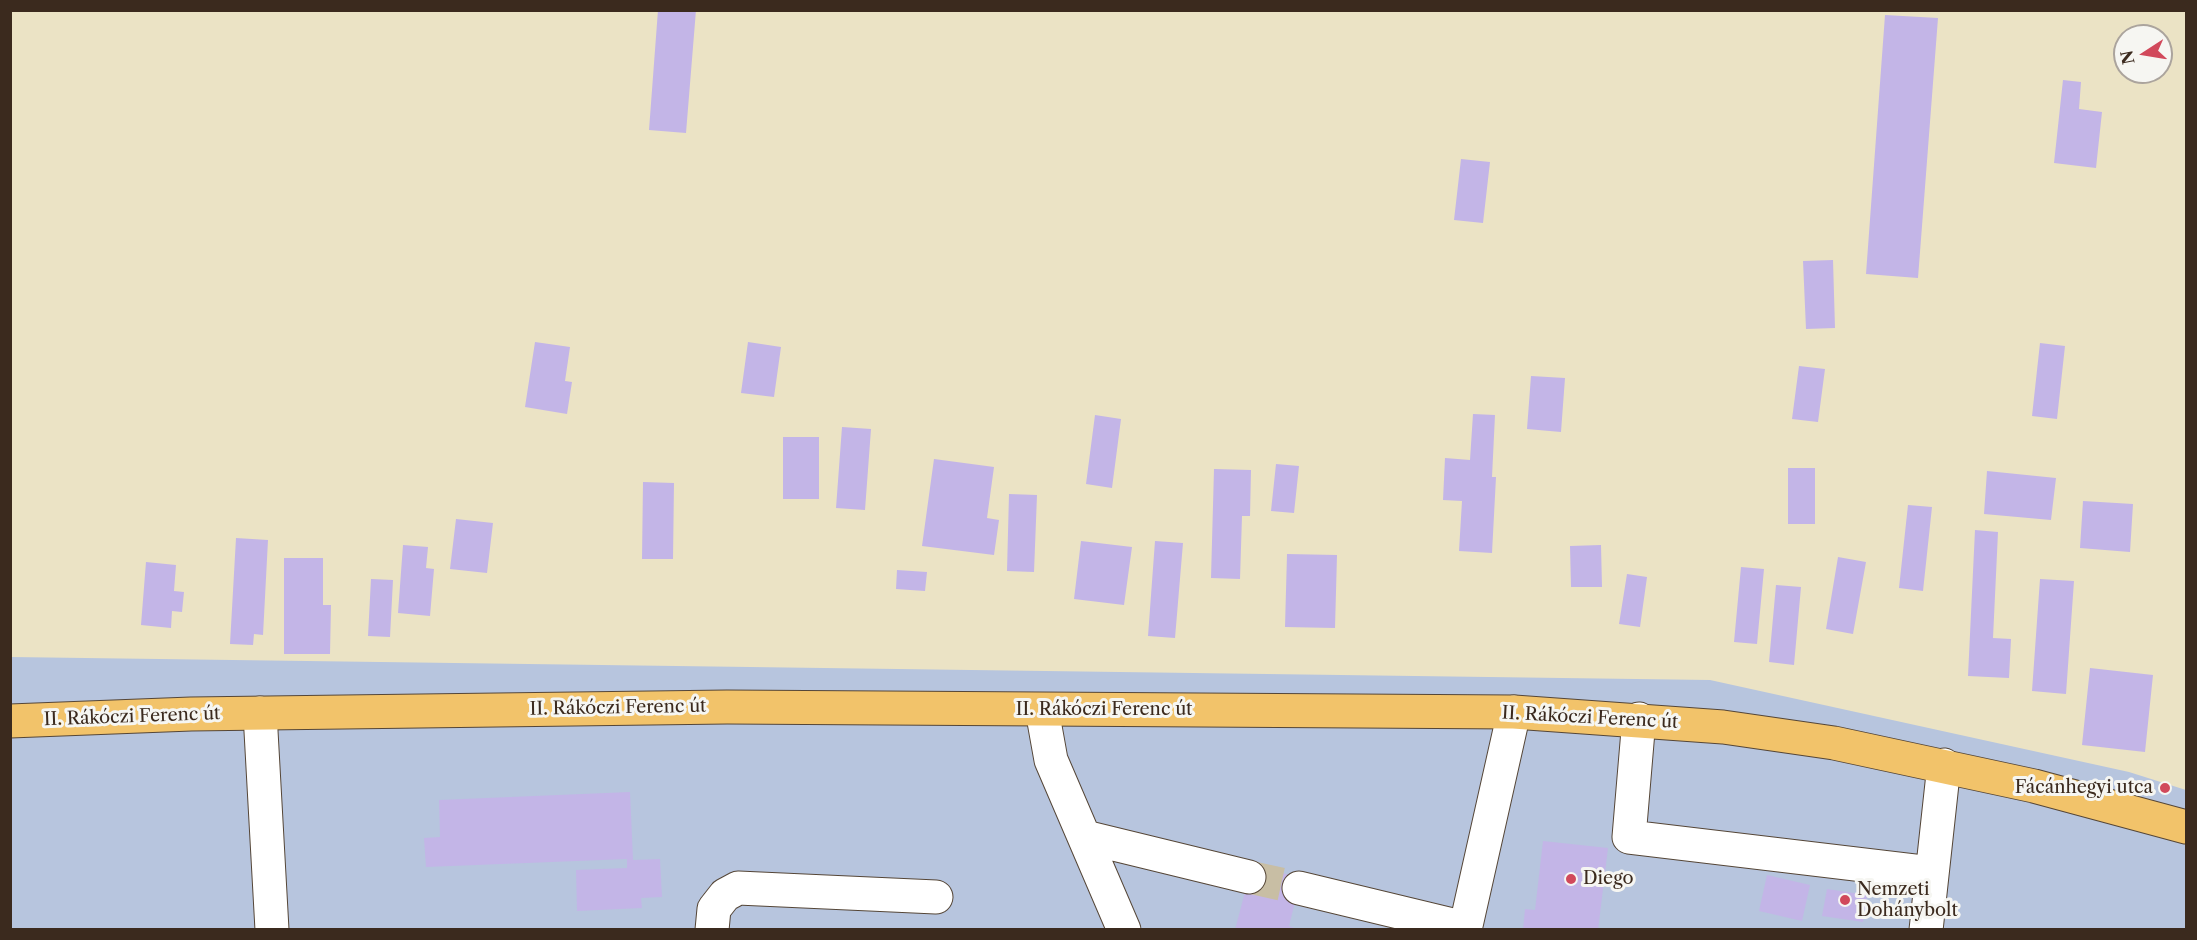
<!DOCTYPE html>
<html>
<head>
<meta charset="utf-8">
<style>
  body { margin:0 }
  #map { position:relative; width:2197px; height:940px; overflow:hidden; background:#ebe3c5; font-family:"Libre Caslon Text",serif }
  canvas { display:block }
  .frame { position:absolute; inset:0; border:12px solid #3b2a1e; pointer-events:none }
  .north { position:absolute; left:2113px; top:24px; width:60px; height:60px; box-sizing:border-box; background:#f6f6f2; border:2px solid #aba49d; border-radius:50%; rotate:258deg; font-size:16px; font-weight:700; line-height:24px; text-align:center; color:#3b2a1e }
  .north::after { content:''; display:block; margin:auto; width:21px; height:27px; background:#d1495b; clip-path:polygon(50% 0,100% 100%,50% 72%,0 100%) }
</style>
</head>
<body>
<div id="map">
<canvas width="2197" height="940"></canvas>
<div class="frame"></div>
<div class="north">N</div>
</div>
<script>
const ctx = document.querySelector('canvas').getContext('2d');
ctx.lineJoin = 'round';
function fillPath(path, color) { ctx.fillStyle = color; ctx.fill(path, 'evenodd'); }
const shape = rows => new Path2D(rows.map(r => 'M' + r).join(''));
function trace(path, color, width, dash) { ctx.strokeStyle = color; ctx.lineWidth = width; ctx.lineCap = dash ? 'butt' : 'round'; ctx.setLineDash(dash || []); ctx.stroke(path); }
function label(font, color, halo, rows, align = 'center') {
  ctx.font = font + ' "Libre Caslon Text",serif'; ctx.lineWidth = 6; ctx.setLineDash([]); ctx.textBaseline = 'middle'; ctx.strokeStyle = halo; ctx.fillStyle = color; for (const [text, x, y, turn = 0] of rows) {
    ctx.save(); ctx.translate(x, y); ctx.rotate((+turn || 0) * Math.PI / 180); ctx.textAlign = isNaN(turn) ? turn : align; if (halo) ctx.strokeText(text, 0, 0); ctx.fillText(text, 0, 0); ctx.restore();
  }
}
const industrial = shape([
  [11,657,1710,680,2129,772,2186,790,2186,929,11,930]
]);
const building = shape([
  [658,10,696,10,686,133,649,130],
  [1885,15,1938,18,1918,278,1866,274],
  [2063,80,2081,82,2079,109,2102,112,2096,168,2054,163],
  [1461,159,1490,162,1483,223,1454,220],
  [1833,260,1835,328,1806,329,1803,261],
  [535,342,570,347,565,381,572,382,567,414,525,407],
  [748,342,781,347,774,397,741,393],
  [2040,343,2065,346,2057,419,2032,416],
  [1799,366,1825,369,1818,422,1792,419],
  [1531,376,1565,378,1561,432,1527,429],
  [1473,414,1495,415,1492,477,1496,477,1492,553,1459,551,1462,501,1443,500,1445,458,1470,460],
  [1095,415,1121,419,1112,488,1086,484],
  [842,427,871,429,865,510,836,508],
  [783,437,819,437,819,499,783,499],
  [934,459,994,467,987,518,999,520,994,555,922,546],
  [1276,464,1299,466,1294,513,1271,511],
  [1788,468,1815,468,1815,524,1788,524],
  [1214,469,1251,470,1250,516,1242,516,1240,579,1211,578],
  [1987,471,2056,478,2051,520,1984,514],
  [643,482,674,483,673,559,642,559],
  [1009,494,1037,495,1034,572,1007,571],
  [2083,501,2133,504,2130,552,2080,548],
  [1908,505,1932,507,1923,591,1899,588],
  [456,519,493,523,487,573,450,569],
  [1975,530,1998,532,1993,638,2011,639,2009,678,1968,676],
  [236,538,268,540,263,635,254,634,253,645,230,644],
  [1081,541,1132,547,1124,605,1074,599],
  [1155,541,1183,543,1175,638,1148,636],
  [403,545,428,547,426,568,434,569,430,616,398,613],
  [1601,545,1602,587,1571,587,1570,546],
  [1287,554,1337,555,1335,628,1285,627],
  [1838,557,1866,562,1853,634,1826,629],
  [284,558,323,558,323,605,331,605,330,654,284,654],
  [146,562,176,565,174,591,184,592,182,612,172,611,171,628,141,625],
  [1741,567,1764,569,1757,644,1734,642],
  [897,570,927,572,925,591,896,589],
  [1627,574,1647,577,1640,627,1619,624],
  [371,579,393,580,390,637,368,636],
  [2040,579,2074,581,2066,694,2032,691],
  [1776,585,1801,587,1794,665,1769,662],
  [2090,668,2153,675,2145,752,2082,745],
  [630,792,633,860,660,859,662,897,641,898,642,908,577,911,576,870,627,868,627,859,426,867,424,838,440,837,439,800],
  [1543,841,1608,848,1598,930,1523,930,1525,909,1535,910],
  [1252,865,1301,878,1289,926,1299,930,1235,930],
  [1767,875,1810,885,1802,921,1759,911],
  [1827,889,1867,895,1863,922,1822,916]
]);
const minorTunnel = shape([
  [1249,877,1299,888]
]);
const minor = shape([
  [1042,710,1051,760,1124,930],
  [260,713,272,930],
  [1639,719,1629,837,1931,873],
  [1085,837,1249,877],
  [1299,888,1465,928],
  [712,930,714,909,725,895,738,888,936,897],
  [1465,930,1514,712],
  [1926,930,1944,765]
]);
const major = shape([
  [10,721,191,714,727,707,1514,712,1723,727,1834,743,2034,786,2186,827]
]);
const markers = [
  [2165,788,6,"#d1495b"],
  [1571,879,6,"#d1495b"],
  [1845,900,6,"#d1495b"]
];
const streetNames = [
  ["II. Rákóczi Ferenc út",618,708,-1],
  ["II. Rákóczi Ferenc út",1104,710],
  ["II. Rákóczi Ferenc út",132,717,-2],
  ["II. Rákóczi Ferenc út",1590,718,3]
];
const poiNames = [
  ["Fácánhegyi utca",2153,788,"right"],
  ["Diego",1583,879],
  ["Nemzeti",1857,890],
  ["Dohánybolt",1857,911]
];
fillPath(industrial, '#b7c5de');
fillPath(building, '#c3b5e7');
trace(minorTunnel, '#c8bea4', 33, [33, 16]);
trace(minor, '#554637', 35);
trace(major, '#554637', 35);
trace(minor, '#fff', 33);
trace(major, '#f2c36a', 33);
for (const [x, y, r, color] of markers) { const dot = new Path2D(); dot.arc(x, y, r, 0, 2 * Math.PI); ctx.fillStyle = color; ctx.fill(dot); trace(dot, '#f6f6f2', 2); }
label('18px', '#3b2a1e', '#f6f6f2', streetNames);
label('18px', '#3b2a1e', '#f6f6f2', poiNames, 'left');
</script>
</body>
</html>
